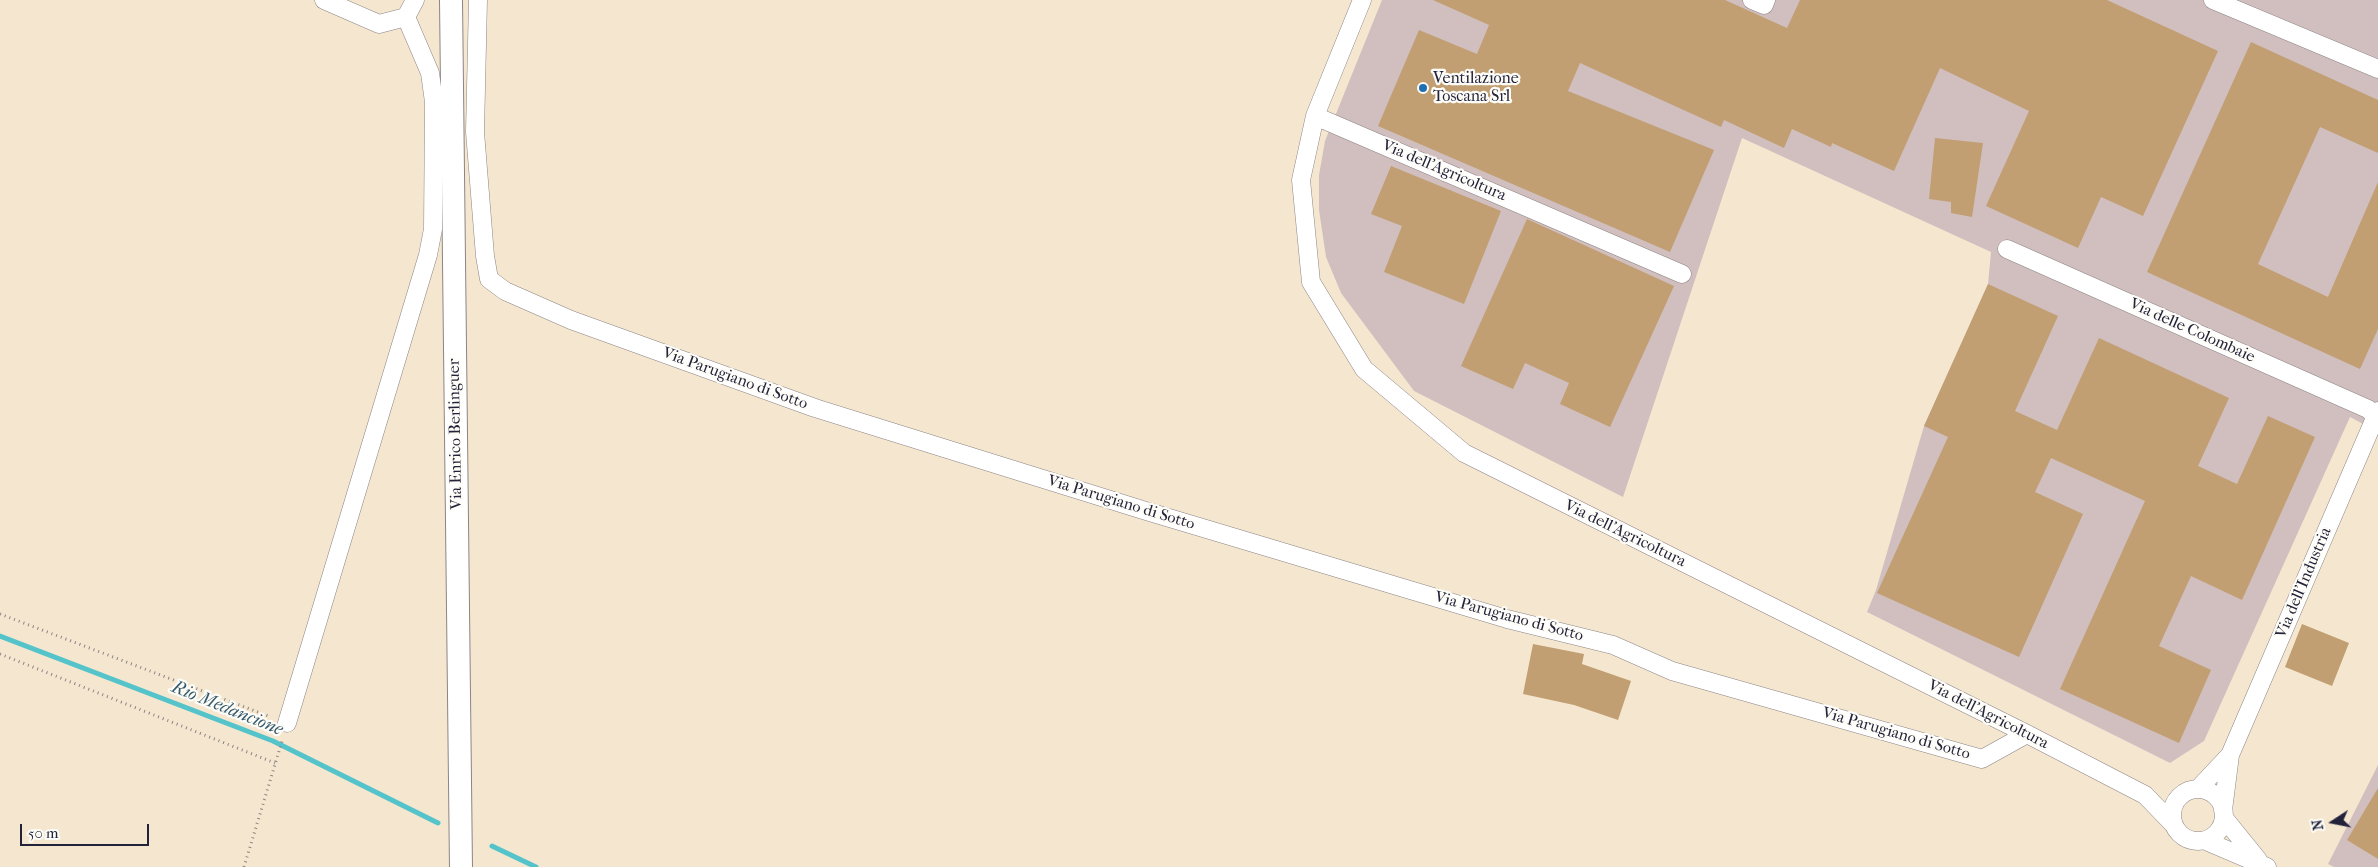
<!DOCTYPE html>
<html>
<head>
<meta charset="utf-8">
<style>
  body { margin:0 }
  #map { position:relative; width:2378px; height:867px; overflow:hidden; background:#f5e7cf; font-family:"IM FELL French Canon",serif }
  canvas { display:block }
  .north { position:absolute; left:2308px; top:797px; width:50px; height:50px; -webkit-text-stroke:4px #fdfcf7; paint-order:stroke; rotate:259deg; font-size:14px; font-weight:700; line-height:20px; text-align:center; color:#22223b }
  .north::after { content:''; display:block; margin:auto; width:18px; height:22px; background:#22223b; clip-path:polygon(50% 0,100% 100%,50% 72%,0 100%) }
  .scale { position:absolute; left:20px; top:824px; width:129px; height:22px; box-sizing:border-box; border:2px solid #22223b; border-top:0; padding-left:6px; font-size:15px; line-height:18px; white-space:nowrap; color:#22223b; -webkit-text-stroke:4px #fdfcf7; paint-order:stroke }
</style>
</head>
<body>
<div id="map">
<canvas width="2378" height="867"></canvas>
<div class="north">N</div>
<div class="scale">50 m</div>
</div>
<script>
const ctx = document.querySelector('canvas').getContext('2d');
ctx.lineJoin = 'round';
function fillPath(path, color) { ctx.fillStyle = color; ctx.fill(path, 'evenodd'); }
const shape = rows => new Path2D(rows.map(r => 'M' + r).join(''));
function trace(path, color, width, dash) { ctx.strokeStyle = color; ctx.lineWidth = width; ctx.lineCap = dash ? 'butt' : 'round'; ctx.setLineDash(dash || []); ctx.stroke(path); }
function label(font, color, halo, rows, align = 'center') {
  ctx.font = font + ' "IM FELL French Canon",serif'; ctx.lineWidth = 4.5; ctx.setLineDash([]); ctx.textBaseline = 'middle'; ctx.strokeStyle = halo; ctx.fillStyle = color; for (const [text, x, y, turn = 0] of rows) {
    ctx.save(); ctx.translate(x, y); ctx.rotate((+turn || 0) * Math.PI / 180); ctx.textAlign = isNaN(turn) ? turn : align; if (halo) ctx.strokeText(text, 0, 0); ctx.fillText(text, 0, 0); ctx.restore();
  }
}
const industrial = shape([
  [1382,0,2378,0,2378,432,2350,417,2204,741,2170,763,1867,612,1876,590,1924,426,1988,284,1991,252,1742,138,1623,497,1414,391,1341,293,1326,257,1319,210,1319,175,1325,141],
  [2378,765,2378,867,2334,867,2328,864]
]);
const stream = shape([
  [0,636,273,741,438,823],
  [492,846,536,867]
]);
const building = shape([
  [1433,0,1725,0,1787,28,1800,0,2107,0,2218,51,2143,216,2101,197,2078,248,1986,206,2029,111,1940,68,1894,171,1832,143,1831,147,1792,129,1784,148,1724,120,1721,127,1580,63,1568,91,1714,150,1670,252,1378,126,1419,30,1477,54,1489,25],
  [2251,42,2378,100,2378,153,2320,127,2258,264,2328,297,2378,182,2378,329,2360,369,2147,272],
  [1935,138,1983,143,1972,217,1951,213,1951,202,1929,199],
  [1391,166,1501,211,1464,304,1384,272,1402,226,1371,214],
  [1527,219,1674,286,1610,427,1560,404,1569,383,1525,363,1513,389,1461,366],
  [1988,284,2058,316,2015,411,2057,430,2099,338,2229,398,2198,466,2237,484,2268,416,2315,437,2242,600,2191,576,2159,646,2211,670,2179,743,2060,689,2145,501,2051,458,2035,492,2083,514,2019,657,1877,593,1948,437,1924,426],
  [2302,624,2349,643,2332,686,2285,667],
  [1533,644,1584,654,1582,664,1631,681,1618,720,1574,705,1523,694],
  [2378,788,2378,859,2347,840]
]);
const path = shape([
  [0,614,271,717],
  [0,654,275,763],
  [244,867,283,738]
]);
const minor = shape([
  [324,0,379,24,406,17,415,0],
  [478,0,475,132,485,256,489,279,505,291,571,320,815,408,1146,511,1507,619,1613,645,1672,671,1982,759,2027,734],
  [1362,0,1315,116,1301,180,1311,282,1364,369,1464,453,2027,734,2145,795,2173,824],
  [1752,0,1764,5,1766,0],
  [2213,0,2378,69],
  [1315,116,1682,274],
  [2007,249,2368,409,2378,419],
  [287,723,428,255,433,229,434,102,430,73,406,17],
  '2172 815a26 26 0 1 1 52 0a26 26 0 1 1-52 0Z',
  [2198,789,2230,755,2378,411],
  [2223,810,2230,755],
  [2224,818,2258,860],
  [2206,841,2267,867]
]);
const major = shape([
  [451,0,461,867]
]);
const markers = [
  [1423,88,5,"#1f6fb2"]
];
const poiNames = [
  ["Ventilazione",1433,79],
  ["Toscana Srl",1433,97]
];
const streetNames = [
  ["Via dell'Agricoltura",1444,171,23],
  ["Via delle Colombaie",2192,331,24],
  ["Via Parugiano di Sotto",735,379,20],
  ["Via Enrico Berlinguer",456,434,-91],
  ["Via Parugiano di Sotto",1121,503,17],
  ["Via dell'Agricoltura",1625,534,26],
  ["Via dell'Industria",2304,583,-67],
  ["Via Parugiano di Sotto",1509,617,15],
  ["Via dell'Agricoltura",1988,715,27],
  ["Via Parugiano di Sotto",1896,734,16]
];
const waterNames = [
  ["Rio Medancione",227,709,22]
];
fillPath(industrial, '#d1bfbf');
trace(stream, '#55c3ca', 5);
fillPath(building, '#c19f72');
trace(minor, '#8c8485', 19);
trace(major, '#8c8485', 24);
trace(path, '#8c8485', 3, [1, 4]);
trace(minor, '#fff', 18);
trace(major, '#fff', 22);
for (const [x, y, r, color] of markers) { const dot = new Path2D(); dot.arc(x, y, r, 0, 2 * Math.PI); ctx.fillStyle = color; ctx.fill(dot); trace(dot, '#fdfcf7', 2); }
label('16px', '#22223b', '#fdfcf7', poiNames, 'left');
label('16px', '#22223b', '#fdfcf7', streetNames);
label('italic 18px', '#345a6d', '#fdfcf7', waterNames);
</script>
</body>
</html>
